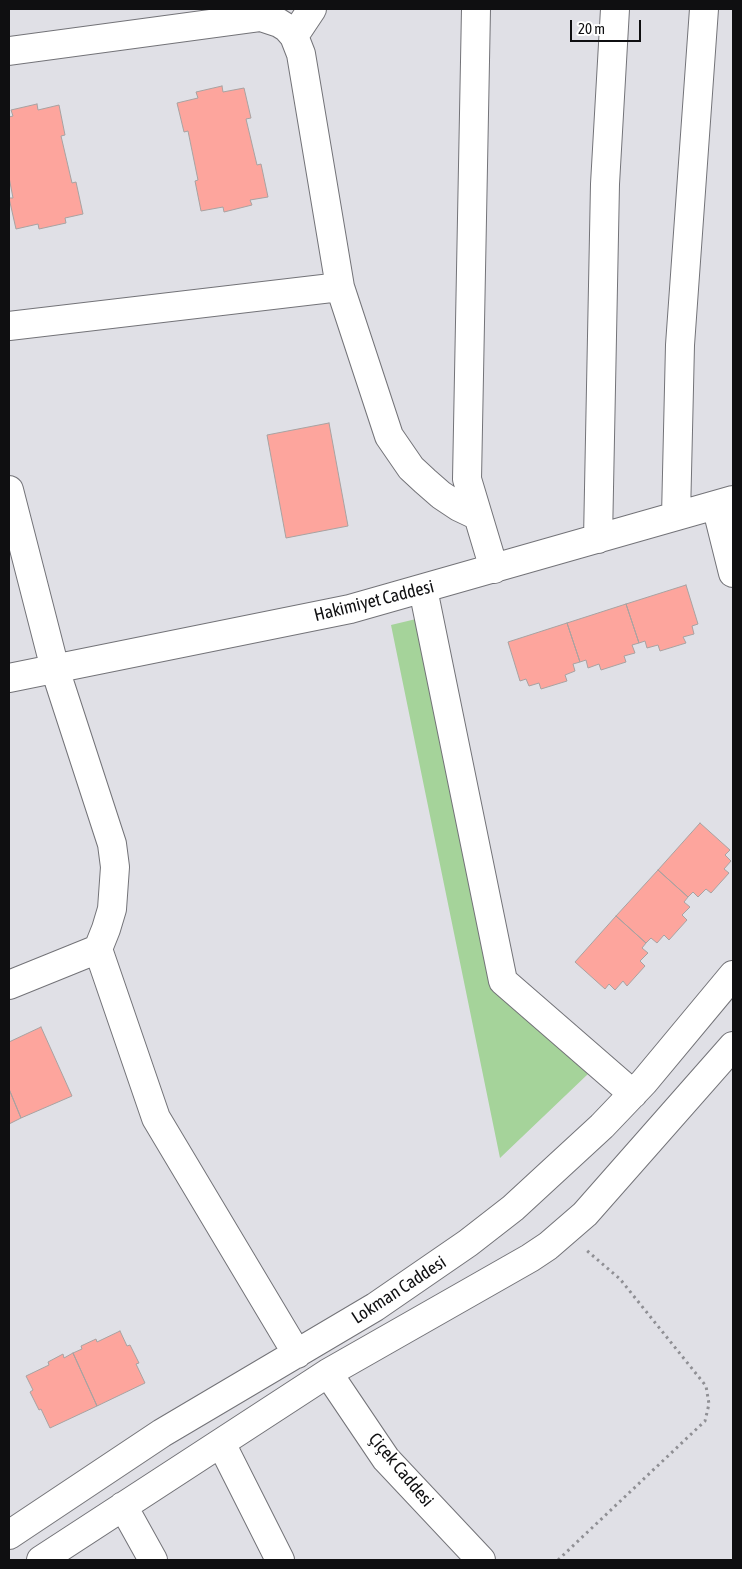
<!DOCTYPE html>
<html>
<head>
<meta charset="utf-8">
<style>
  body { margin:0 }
  #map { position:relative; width:742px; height:1569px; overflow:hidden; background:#e0e0e6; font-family:"Asap Condensed",sans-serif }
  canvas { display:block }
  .frame { position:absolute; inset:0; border:10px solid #0f0f11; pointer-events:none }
  .scale { position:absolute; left:570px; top:20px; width:71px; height:22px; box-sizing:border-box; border:2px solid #0f0f11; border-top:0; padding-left:6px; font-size:15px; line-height:18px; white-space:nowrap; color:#0f0f11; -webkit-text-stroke:4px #fff; paint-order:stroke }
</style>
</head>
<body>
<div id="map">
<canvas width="742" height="1569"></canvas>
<div class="frame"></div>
<div class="scale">20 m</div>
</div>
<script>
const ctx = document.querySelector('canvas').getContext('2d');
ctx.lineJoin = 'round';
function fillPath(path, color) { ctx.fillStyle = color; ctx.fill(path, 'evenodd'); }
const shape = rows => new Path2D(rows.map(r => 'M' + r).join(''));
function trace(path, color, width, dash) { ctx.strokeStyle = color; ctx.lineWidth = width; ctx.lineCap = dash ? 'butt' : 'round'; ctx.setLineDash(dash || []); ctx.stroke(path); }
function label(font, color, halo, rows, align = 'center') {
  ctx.font = font + ' "Asap Condensed",sans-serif'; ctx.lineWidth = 4; ctx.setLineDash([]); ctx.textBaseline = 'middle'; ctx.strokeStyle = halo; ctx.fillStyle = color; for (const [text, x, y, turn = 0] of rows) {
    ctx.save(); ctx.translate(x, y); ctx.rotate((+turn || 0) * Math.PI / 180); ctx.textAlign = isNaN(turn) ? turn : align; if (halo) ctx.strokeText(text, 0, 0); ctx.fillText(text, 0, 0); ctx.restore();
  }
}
const green = shape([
  [416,619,493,989,588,1074,500,1158,391,625]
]);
const building = shape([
  [222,86,223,92,244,88,251,118,246,119,257,165,261,164,268,197,250,200,252,205,224,212,223,207,201,211,195,181,198,180,188,131,184,132,177,103,198,98,196,92,222,86],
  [37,104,38,110,59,105,65,135,61,136,72,183,76,182,83,214,65,218,66,223,39,229,38,224,16,229,9,198,13,198,9,177,9,117,13,116,11,110,37,104],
  [329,423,348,526,286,538,267,435,329,423],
  [686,585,698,624,692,626,694,634,683,637,686,643,660,651,658,645,647,648,645,641,639,643,626,604,686,585],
  [626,604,639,643,632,645,635,653,624,656,626,662,601,670,599,664,588,668,586,660,580,662,567,623,626,604],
  [567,623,580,662,573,664,575,671,565,675,567,681,541,689,539,683,529,686,526,679,520,681,508,642,567,623],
  [700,823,730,850,725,855,731,861,724,869,729,873,711,893,706,889,698,897,693,892,688,897,658,870,700,823],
  [658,870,688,897,684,902,690,907,682,915,687,920,669,940,664,935,657,943,651,938,646,943,616,916,658,870],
  [616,916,646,943,642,948,648,953,640,961,645,966,627,986,623,981,615,990,609,984,605,989,575,962,616,916],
  [41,1027,72,1096,21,1118,9,1089,9,1042,41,1027],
  [9,1089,21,1118,9,1124,9,1089],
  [120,1331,127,1346,130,1345,139,1363,136,1364,145,1383,97,1406,73,1353,82,1349,81,1346,96,1339,97,1342,120,1331],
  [73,1353,97,1406,50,1428,41,1409,39,1410,30,1392,33,1390,26,1376,49,1365,48,1362,63,1354,64,1358,73,1353]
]);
const path = shape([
  [558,1560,705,1421,709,1404,706,1386,620,1279,585,1249]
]);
const minor = shape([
  [476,9,467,479,494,569],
  [294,36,312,9],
  [9,51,261,17,279,23,287,28,294,36,301,54,340,287,389,436,411,468,425,481,441,495,459,507,478,516],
  [9,326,340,287],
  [9,490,55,669,112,844,115,867,112,909,106,929,98,949,156,1118,297,1354],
  [716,505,733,573],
  [676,516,680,345,704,9],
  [598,539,605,184,615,9],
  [423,589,503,981,633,1094],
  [9,678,350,609,733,500],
  [9,985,98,949],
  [328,1373,386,1459,481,1560],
  [221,1443,280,1560],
  [123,1506,153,1560],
  [9,1535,162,1433,375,1307,468,1243,513,1208,602,1126,644,1082,733,975],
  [41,1560,328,1373,530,1258,548,1246,585,1214,733,1046]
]);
const streetNames = [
  ["Hakimiyet Caddesi",374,601,-14],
  ["Lokman Caddesi",399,1290,-33],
  ["Çiçek Caddesi",401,1470,50]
];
fillPath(green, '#a5d39a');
fillPath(building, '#fda59d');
trace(building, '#a8a2a1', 1);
trace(minor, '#737378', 30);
trace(path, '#8f8f94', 3, [2.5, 4]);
trace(minor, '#fff', 28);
label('18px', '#0f0f11', '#fff', streetNames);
</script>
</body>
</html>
